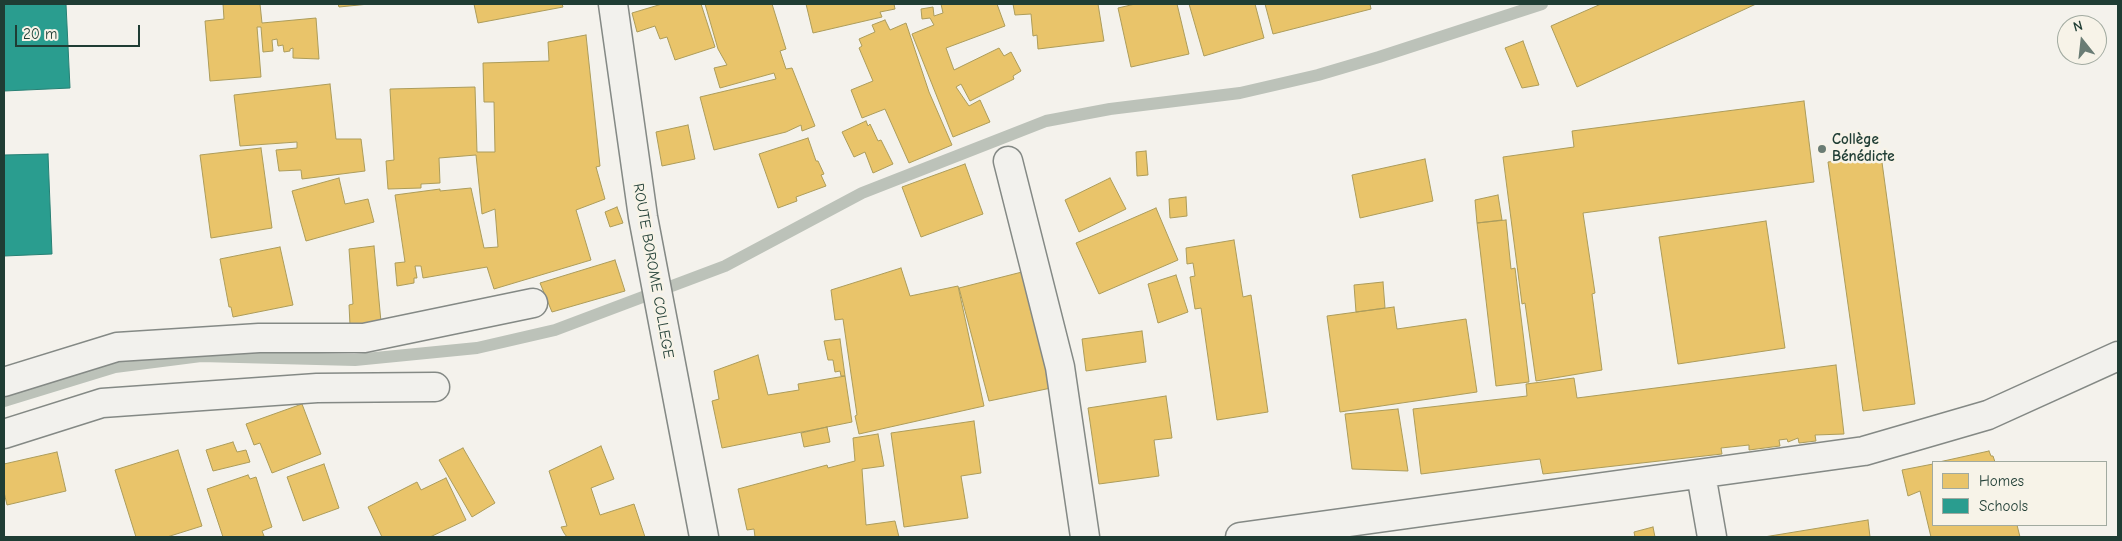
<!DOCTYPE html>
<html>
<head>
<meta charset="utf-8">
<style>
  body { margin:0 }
  #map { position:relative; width:2122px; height:541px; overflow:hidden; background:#f4f2ec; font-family:"Comic Neue",sans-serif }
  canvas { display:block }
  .frame { position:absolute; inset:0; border:5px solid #1f3d34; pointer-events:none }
  .legend { position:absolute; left:1932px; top:461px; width:175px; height:65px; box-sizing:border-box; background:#f7f3e8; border:1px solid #a1aaa0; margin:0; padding:6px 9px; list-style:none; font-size:15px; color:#1f3d34 }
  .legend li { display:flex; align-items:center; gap:10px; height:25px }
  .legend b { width:25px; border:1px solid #a1aaa0 }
  .north { position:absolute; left:2057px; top:15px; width:50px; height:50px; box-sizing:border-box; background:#f7f3e8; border:1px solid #a1aaa0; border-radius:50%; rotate:344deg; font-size:14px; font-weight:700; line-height:20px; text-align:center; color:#1f3d34 }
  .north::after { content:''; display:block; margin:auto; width:18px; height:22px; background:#6a7c74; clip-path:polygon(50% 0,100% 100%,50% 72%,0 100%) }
  .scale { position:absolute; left:15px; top:25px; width:125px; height:22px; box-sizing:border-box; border:2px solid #1f3d34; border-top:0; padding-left:6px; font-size:15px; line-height:18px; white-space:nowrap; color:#1f3d34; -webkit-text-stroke:4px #f7f3e8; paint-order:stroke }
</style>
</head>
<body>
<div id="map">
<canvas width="2122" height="541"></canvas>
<div class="frame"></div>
<ul class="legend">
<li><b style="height:14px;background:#e9c46a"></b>Homes</li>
<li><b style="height:14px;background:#2a9d8f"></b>Schools</li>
</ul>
<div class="north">N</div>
<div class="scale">20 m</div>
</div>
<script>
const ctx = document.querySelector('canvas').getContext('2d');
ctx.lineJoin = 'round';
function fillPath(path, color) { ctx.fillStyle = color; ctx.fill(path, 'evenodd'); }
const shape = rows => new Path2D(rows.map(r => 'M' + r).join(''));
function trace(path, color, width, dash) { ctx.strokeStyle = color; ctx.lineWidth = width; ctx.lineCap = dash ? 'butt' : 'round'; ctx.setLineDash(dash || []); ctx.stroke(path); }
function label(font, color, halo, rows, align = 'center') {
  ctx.font = font + ' "Comic Neue",sans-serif'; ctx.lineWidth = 5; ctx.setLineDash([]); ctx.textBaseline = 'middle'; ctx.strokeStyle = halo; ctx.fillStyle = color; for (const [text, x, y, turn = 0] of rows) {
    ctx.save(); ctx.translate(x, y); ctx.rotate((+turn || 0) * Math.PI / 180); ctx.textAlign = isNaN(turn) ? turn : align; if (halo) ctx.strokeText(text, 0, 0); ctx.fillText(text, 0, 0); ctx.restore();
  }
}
const homes = shape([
  [223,4,260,4,262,23,316,18,319,59,293,58,293,48,290,49,290,51,284,52,283,45,278,46,277,39,272,40,273,51,263,52,261,27,257,27,261,77,210,81,205,21,224,19,223,4],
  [338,4,369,4,339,7,338,4],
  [474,4,562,4,563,7,478,23,474,4],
  [662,4,701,4,715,47,675,60,667,37,660,39,655,26,637,32,632,13,662,4],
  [705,4,772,4,786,49,780,51,786,69,792,68,815,126,802,131,801,125,786,132,714,150,700,97,776,79,774,73,720,88,714,68,727,65,718,49,705,4],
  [806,4,894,4,895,9,880,12,882,17,813,33,806,4],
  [941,4,997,4,1005,26,946,48,954,70,999,48,1004,56,1011,52,1021,71,1013,76,1014,79,970,101,961,84,956,87,969,106,980,100,990,122,953,137,912,34,934,25,930,18,922,19,921,9,933,7,934,16,943,13,941,4],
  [1013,4,1098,4,1104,41,1038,49,1037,35,1033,36,1031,14,1015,15,1013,4],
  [1135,4,1177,4,1189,54,1131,67,1118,8,1135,4],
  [1189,4,1255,4,1264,38,1204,56,1189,4],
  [1265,4,1370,4,1371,9,1273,34,1265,4],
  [1601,4,1756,4,1577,87,1551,26,1601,4],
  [885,20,890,30,906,23,929,92,952,145,909,163,885,109,862,118,851,90,873,81,859,48,862,46,859,39,875,32,872,25,885,20],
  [586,35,600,166,596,167,605,199,576,210,591,260,494,289,487,267,423,278,421,266,415,266,417,278,414,278,414,283,397,286,395,263,405,262,395,195,440,189,440,191,471,188,484,248,498,247,495,209,482,214,476,155,439,158,440,183,421,184,421,188,388,189,386,161,394,160,390,89,475,87,477,152,495,152,494,102,484,102,483,63,549,61,548,42,586,35],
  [1523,41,1539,85,1522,88,1505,48,1523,41],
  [330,84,336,139,361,139,365,171,302,179,301,170,279,171,276,150,297,148,297,142,240,146,234,95,330,84],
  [1804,101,1814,182,1583,213,1595,293,1592,294,1602,370,1536,381,1525,303,1522,304,1503,157,1574,147,1572,131,1804,101],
  [866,121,868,126,870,124,878,141,881,140,893,164,873,173,865,152,854,157,842,132,866,121],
  [688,125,695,159,662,166,656,132,688,125],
  [808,138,816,161,818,161,824,174,821,175,826,186,796,197,797,201,778,208,759,154,808,138],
  [261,148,272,228,211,238,200,155,261,148],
  [1146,151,1148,175,1137,176,1136,152,1146,151],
  [1881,155,1915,404,1863,411,1828,162,1881,155],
  [1425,159,1433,201,1360,218,1352,175,1425,159],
  [965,164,983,214,921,237,902,187,965,164],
  [339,178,345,204,368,199,374,222,306,241,292,191,339,178],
  [1110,178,1126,209,1079,232,1065,200,1110,178],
  [1498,195,1502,220,1477,223,1475,200,1498,195],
  [1186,197,1187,216,1170,218,1169,199,1186,197],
  [617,207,623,223,610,227,605,212,617,207],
  [1156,208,1178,260,1099,294,1076,243,1156,208],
  [1506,220,1511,269,1515,268,1529,382,1496,386,1477,223,1506,220],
  [1766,221,1785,348,1678,364,1659,237,1766,221],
  [1234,240,1243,297,1251,295,1268,412,1217,420,1201,308,1195,309,1190,277,1195,276,1193,263,1187,264,1186,248,1234,240],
  [374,246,381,322,350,325,349,305,353,304,349,249,374,246],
  [280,247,293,305,233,317,231,307,229,307,220,259,280,247],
  [615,260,625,291,552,312,540,283,615,260],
  [901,268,910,296,958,286,984,406,859,434,855,416,857,415,843,319,835,320,831,290,901,268],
  [1022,272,1051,388,989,401,959,288,1022,272],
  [1176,275,1188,312,1158,323,1148,284,1176,275],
  [1383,282,1385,308,1356,312,1354,285,1383,282],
  [1394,307,1397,329,1466,319,1477,392,1340,412,1327,316,1394,307],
  [1142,331,1146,362,1086,371,1082,339,1142,331],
  [840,339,845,376,841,376,840,371,835,372,833,360,828,360,824,341,840,339],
  [758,355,768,395,799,390,798,384,845,376,852,422,722,448,712,401,719,399,714,371,758,355],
  [1836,365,1844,434,1815,435,1816,441,1799,443,1798,438,1788,442,1787,439,1779,440,1780,446,1749,450,1749,445,1721,448,1722,454,1543,474,1540,459,1421,474,1413,409,1527,396,1526,384,1574,378,1577,398,1836,365],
  [1166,396,1172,438,1154,440,1159,476,1099,484,1088,408,1166,396],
  [302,404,321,454,272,473,260,443,254,445,246,424,302,404],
  [1398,409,1408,471,1352,469,1345,414,1398,409],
  [974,421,981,473,961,476,968,518,904,527,891,433,974,421],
  [827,427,830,442,804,447,801,433,827,427],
  [878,434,884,466,862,469,866,525,895,521,899,537,755,537,754,529,747,530,738,489,827,465,828,468,855,461,853,438,878,434],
  [233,442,237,452,246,450,250,462,213,471,206,450,233,442],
  [601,446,614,479,591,488,600,515,634,504,645,537,567,537,564,533,561,527,567,526,549,471,601,446],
  [463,448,495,503,472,517,439,460,463,448],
  [178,450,202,526,167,537,136,537,115,470,178,450],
  [1989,451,1991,456,1993,456,1995,462,1939,462,1989,451],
  [57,452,66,491,7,505,4,492,4,464,57,452],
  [324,464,339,508,303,521,287,477,324,464],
  [1933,464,1933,525,2017,525,2020,537,1931,537,1920,491,1908,496,1902,470,1933,464],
  [248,475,250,479,256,477,272,527,262,531,264,536,260,537,223,537,207,489,248,475],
  [446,478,466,520,430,537,382,537,368,507,417,482,421,490,446,478],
  [1868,520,1870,537,1764,537,1868,520],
  [1653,527,1655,537,1635,537,1634,532,1653,527]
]);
const schools = shape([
  [4,4,66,4,70,88,4,91,4,4],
  [48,154,52,254,4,256,4,155,48,154]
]);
const stream = shape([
  [4,401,115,367,201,356,355,360,477,348,555,330,725,266,862,193,1046,121,1110,109,1240,93,1318,75,1379,57,1542,4]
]);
const minor = shape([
  [613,4,643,217,704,537],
  [1008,161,1060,367,1085,537],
  [4,382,117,347,259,338,364,338,533,303],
  [4,434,102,403,317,388,435,387],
  [1701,474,1712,537],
  [1240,537,1864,451,1988,415,2118,356]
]);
const markers = [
  [1822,149,5,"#6a7c74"]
];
const poiNames = [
  ["Collège",1832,140],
  ["Bénédicte",1832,157]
];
const streetNames = [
  ["ROUTE BOROME COLLEGE",653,271,80]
];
fillPath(homes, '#e9c46a');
trace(homes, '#ac9c5a', 1);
fillPath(schools, '#2a9d8f');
trace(schools, '#278074', 1);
trace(stream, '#bcc2b9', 12);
trace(minor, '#848985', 31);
trace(minor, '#f2f1ed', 28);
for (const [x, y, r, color] of markers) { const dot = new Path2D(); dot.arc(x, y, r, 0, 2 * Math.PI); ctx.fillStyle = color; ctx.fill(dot); trace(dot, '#f7f3e8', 2); }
label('bold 15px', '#1f3d34', '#f7f3e8', poiNames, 'left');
label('15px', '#1f3d34', '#f7f3e8', streetNames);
</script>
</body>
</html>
